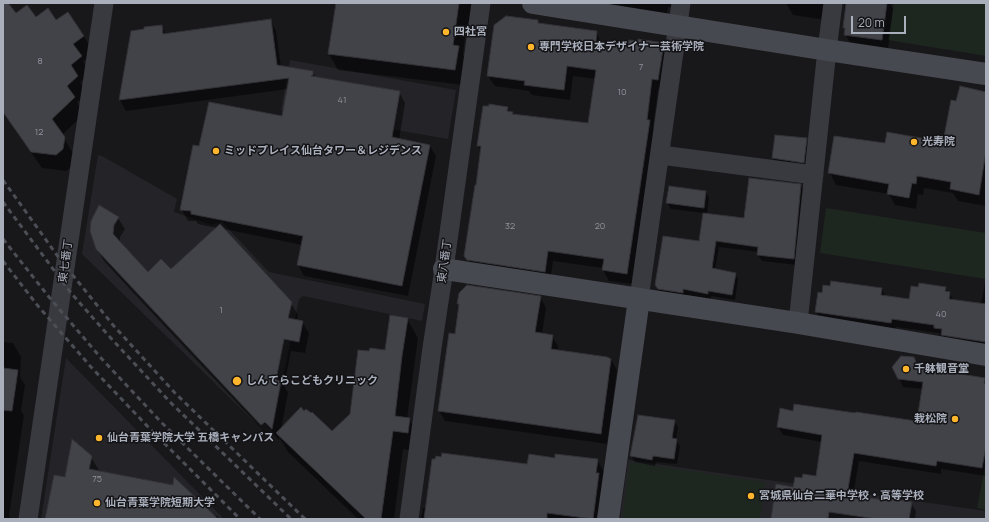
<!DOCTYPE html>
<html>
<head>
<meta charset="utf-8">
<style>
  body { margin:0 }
  #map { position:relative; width:989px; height:522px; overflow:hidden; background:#18181b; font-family:Manrope,sans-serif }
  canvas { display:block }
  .frame { position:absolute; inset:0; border:4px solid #aaafbc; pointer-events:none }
  .scale { position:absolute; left:851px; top:16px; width:55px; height:18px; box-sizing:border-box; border:2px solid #aaafbc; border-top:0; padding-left:5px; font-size:12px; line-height:14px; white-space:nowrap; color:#aaafbc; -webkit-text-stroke:3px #131316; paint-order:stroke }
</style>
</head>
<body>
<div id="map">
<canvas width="989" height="522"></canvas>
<div class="frame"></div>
<div class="scale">20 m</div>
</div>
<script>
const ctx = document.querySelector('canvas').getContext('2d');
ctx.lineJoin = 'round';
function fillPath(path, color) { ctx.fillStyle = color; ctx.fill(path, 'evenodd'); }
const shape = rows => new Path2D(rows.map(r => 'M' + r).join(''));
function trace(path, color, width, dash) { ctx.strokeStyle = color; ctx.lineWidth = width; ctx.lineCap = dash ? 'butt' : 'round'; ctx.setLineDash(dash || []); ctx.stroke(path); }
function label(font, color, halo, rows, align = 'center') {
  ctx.font = font + ' Manrope,"Noto Sans JP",sans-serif'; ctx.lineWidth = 3; ctx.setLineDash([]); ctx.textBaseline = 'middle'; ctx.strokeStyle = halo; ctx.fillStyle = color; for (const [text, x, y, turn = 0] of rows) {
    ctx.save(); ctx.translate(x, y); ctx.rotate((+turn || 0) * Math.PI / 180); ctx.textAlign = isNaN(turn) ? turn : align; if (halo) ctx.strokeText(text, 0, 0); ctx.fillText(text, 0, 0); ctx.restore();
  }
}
const built = shape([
  [290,60,456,90,448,139,281,110],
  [98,155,104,157,177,199,174,212,212,225,222,222,269,272,425,304,422,321,303,296,299,299,271,438,82,254],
  [66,358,223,518,223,519,41,519],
  [628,460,986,511,986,519,620,519]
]);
const green = shape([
  [894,3,986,3,986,56,888,40],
  [826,208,986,233,986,279,820,253],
  [986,461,986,510,977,508],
  [630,462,765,482,760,519,622,519]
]);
const shadow = shape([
  [6,3,7,3,16,14,56,21,84,36,93,53,83,61,90,73,80,82,87,94,77,102,84,114,62,135,74,155,72,166,66,171,42,168,13,127,3,110,3,5],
  [337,3,476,3,470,28,466,28,463,55,467,62,464,85,338,70,329,54],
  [597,3,677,3,676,9,668,7,667,15],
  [787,3,834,3,826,20,793,15,787,5],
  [844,3,890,3,893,9,888,49,851,44,845,34,846,31,844,28,845,16,844,13,845,4],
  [270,20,276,31,281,67,313,72,316,78,399,92,405,103,399,140,430,146,436,156,408,296,304,276,298,265,302,245,224,229,291,303,298,315,297,320,302,322,309,333,305,353,291,351,284,386,288,393,281,429,332,433,351,414,386,351,407,319,418,338,407,419,409,419,420,438,418,452,403,449,394,519,358,519,288,452,279,437,279,440,272,433,268,436,139,299,104,261,97,249,118,218,125,229,120,237,120,242,148,273,171,270,217,228,198,224,196,221,188,221,182,210,200,148,283,117,288,89,126,111,120,100,132,32,161,26,166,34],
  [537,21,539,24,596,32,602,44,628,48,664,44,670,55,664,90,658,89,653,127,655,132,633,284,609,281,603,270,603,268,553,261,550,282,471,266,465,255,477,186,481,151,478,146,507,108,513,115,589,124,595,79,573,76,570,100,532,95,529,91,495,86,488,76],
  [986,93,986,206,958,201,953,193,924,188,923,195,918,194,916,209,895,205,889,194,836,185,830,173,886,144,943,143,957,102],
  [776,136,806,139,809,145,807,168,776,164,773,158],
  [800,185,804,191,797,265,762,261,758,255,759,252,719,247,715,270,735,274,738,279,735,300,711,296,711,299,686,295,686,298,659,291,656,285,699,242,704,213,671,209,667,203,706,192,709,198,707,214,745,219],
  [985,283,986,284,986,350,947,343,943,336,940,336,939,333,896,327,895,332,821,320,816,312,882,289,886,297,910,300,945,288,954,300,981,304],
  [540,297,546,308,542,334,552,336,558,346,558,351,611,360,617,370,607,444,445,421,439,411,456,335,460,307,458,304],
  [3,342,13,343,21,357,20,377,25,385,21,411,24,415,9,516,12,519,3,519],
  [913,358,919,368,984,379,986,382,986,476,941,469,941,474,859,461,853,496,893,502,911,503,916,511,915,519,772,519,794,488,803,479,816,477,822,442,783,435,778,427,794,412,916,422,918,421,923,389,903,387,899,378],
  [674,421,678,427,676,440,680,446,677,464,656,462,655,466,635,462,631,456],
  [91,457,100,472,217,516,220,519,46,519,66,478],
  [555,459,597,460,607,477,604,519,421,519,423,508,426,508,528,465]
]);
const building = shape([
  [3,3,8,3,16,13,27,5,36,17,48,8,56,20,68,12,84,36,73,44,82,56,71,65,78,76,67,86,75,97,52,119,65,137,63,149,56,155,31,152,3,112,3,3],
  [336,3,459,3,453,45,459,46,455,70,328,54,336,3],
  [846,3,887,3,882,40,844,35,845,28,843,28,846,3],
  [506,16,538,20,538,23,597,31,596,42,628,46,629,40,638,41,638,39,664,43,658,80,652,79,647,120,650,120,627,274,602,270,604,259,548,251,545,272,467,260,464,256,475,185,476,185,481,146,477,146,483,106,489,106,489,104,508,107,507,111,513,112,512,114,588,123,596,70,567,66,564,90,524,85,525,81,487,76,494,25,506,16],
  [271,19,277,65,313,71,313,75,311,76,400,91,392,137,430,145,402,286,297,265,303,236,191,214,191,211,180,210,193,145,199,146,209,102,282,116,289,78,119,100,131,31,144,29,144,27,162,25,163,34,271,19],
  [960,86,986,92,986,151,979,195,950,189,951,182,917,176,916,184,912,183,909,198,887,194,889,184,828,173,834,136,885,143,887,132,943,142,951,100,956,101,960,86],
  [775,135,807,138,804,163,772,158,775,135],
  [749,178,801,184,794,259,757,255,758,247,716,241,712,268,736,273,732,295,708,291,708,294,683,289,683,293,658,289,655,285,663,236,699,241,703,213,744,218,749,178],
  [669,186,706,191,704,208,666,203,669,186],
  [99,205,119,217,114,225,113,234,148,272,161,259,171,269,220,224,292,302,288,318,303,321,299,342,284,339,276,380,281,381,272,429,265,422,261,425,96,249,90,231,91,221,99,205],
  [831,281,882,288,881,295,909,299,911,286,918,287,919,283,946,287,945,291,950,292,949,299,986,304,986,342,941,335,942,329,934,328,934,325,892,319,891,323,815,312,818,292,822,293,823,285,830,286,831,281],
  [467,285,541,296,535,332,553,335,551,349,607,357,611,359,601,434,438,411,449,333,455,334,459,304,457,304,459,293,467,285],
  [390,315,408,318,402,356,395,416,410,418,408,433,393,431,381,519,366,519,276,433,301,407,304,411,306,409,311,413,312,412,332,431,350,414,358,350,369,351,370,348,385,350,390,315],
  [901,356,914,357,918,367,985,378,984,383,986,384,986,446,982,468,937,461,936,466,854,453,847,495,892,501,892,499,912,502,909,519,877,519,829,512,828,519,771,519,776,484,793,487,795,477,802,478,803,474,816,476,822,435,777,427,780,408,793,411,794,404,855,413,856,412,916,421,917,420,923,382,898,379,892,367,901,356],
  [3,368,18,370,12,411,3,410,3,368],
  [638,415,675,420,672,438,677,439,674,459,653,456,652,460,630,456,638,415],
  [72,439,92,456,89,469,173,485,174,477,218,519,45,519,54,475,65,477,72,439],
  [442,453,527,464,529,454,555,458,555,454,598,459,596,473,599,473,593,519,547,513,547,519,424,519,432,459,435,459,436,456,441,457,442,453]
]);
const street = shape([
  [661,155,814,175],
  [639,299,681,3],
  [798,323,827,50,833,3],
  [28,519,104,3],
  [409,519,432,348,444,269,481,3]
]);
const secondary = shape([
  [533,3,827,50,986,74],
  [444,269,798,323,986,355],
  [608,519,639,299]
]);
const rail = shape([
  [3,180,59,258,113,325,175,393,305,519],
  [3,202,71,293,108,335,171,403,291,519],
  [3,239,49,297,101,358,161,422,260,519],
  [3,261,38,306,91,367,152,431,240,519]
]);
const markers = [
  [446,32,4,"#ffb62c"],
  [531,47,4,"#ffb62c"],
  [914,142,4,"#ffb62c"],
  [216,151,4,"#ffb62c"],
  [906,369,4,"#ffb62c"],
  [237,381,5,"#ffb62c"],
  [955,419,4,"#ffb62c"],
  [99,438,4,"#ffb62c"],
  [751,496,4,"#ffb62c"],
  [97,503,4,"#ffb62c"]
];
const numberNames = [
  ["8",40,61],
  ["7",641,67],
  ["10",622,92],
  ["41",342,100],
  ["12",39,132],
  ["32",510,226],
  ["20",600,226],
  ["1",221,310],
  ["40",941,314],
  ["75",97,479]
];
const poiNames = [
  ["四社宮",454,32],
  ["専門学校日本デザイナー芸術学院",539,47],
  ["光寿院",922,142],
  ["ミッドプレイス仙台タワー＆レジデンス",224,151],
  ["千躰観音堂",914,369],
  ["しんてらこどもクリニック",246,381],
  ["栽松院",947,419,"right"],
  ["仙台青葉学院大学 五橋キャンパス",107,438],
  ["宮城県仙台二華中学校・高等学校",759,496],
  ["仙台青葉学院短期大学",105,503]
];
const streetNames = [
  ["東七番丁",66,261,-82],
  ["東八番丁",445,261,-82]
];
fillPath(built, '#242428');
fillPath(green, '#1e271f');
fillPath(shadow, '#0007');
fillPath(building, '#424348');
trace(building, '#323237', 1);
trace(street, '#393a40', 19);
trace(secondary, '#474950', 22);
trace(rail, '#4c4e55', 3, [5, 4]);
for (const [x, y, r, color] of markers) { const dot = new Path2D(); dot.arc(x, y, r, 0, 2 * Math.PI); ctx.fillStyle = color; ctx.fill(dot); trace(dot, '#131316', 1.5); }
label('9px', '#90949f', null, numberNames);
label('bold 11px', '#aaafbc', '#131316', poiNames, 'left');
label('11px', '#aaafbc', '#131316', streetNames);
</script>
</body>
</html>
